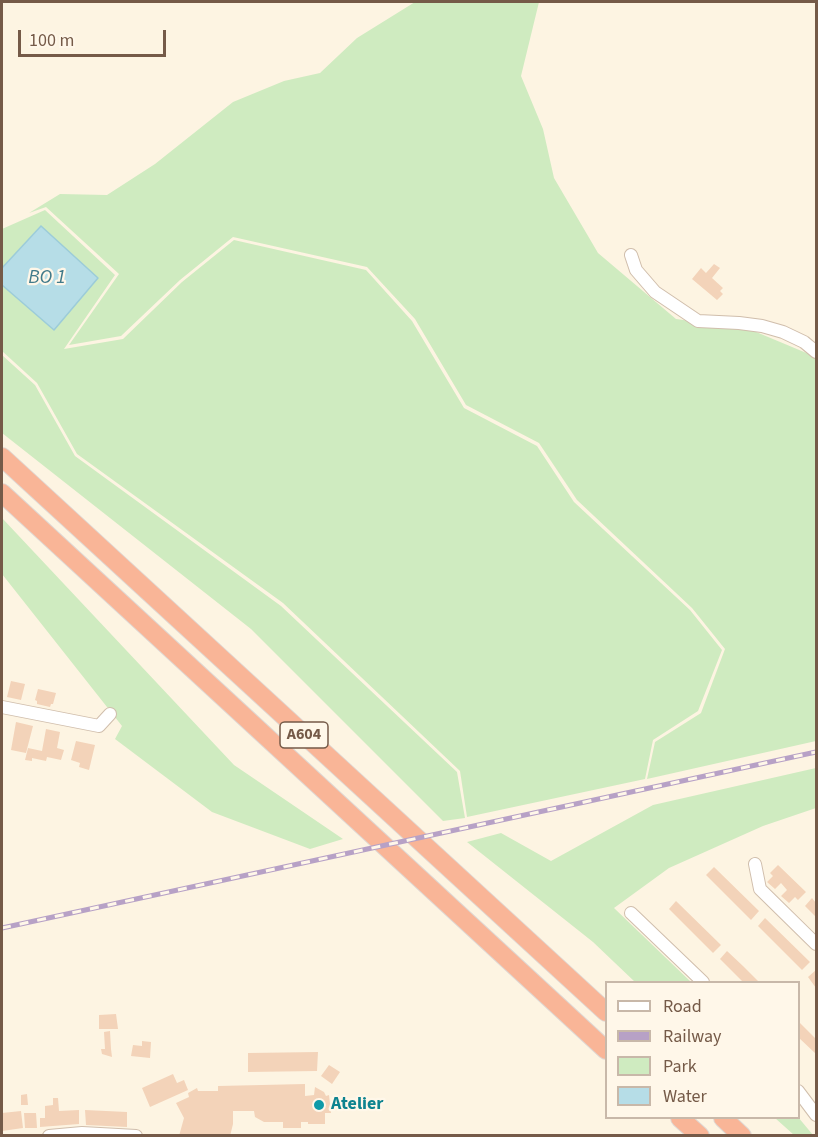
<!DOCTYPE html>
<html>
<head>
<meta charset="utf-8">
<style>
  body { margin:0 }
  #map { position:relative; width:818px; height:1137px; overflow:hidden; background:#fdf4e2; font-family:"Source Sans 3",sans-serif }
  canvas { display:block }
  .frame { position:absolute; inset:0; border:3px solid #755a48; pointer-events:none }
  .legend { position:absolute; left:605px; top:981px; width:195px; height:138px; box-sizing:border-box; background:#fff7e9; border:2px solid #c8b8a9; margin:0; padding:8px 10px; list-style:none; font-size:18px; color:#755a48 }
  .legend li { display:flex; align-items:center; gap:12px; height:30px }
  .legend b { width:30px; border:2px solid #c8b8a9 }
  .scale { position:absolute; left:18px; top:30px; width:148px; height:27px; box-sizing:border-box; border:3px solid #755a48; border-top:0; padding-left:8px; font-size:18px; line-height:21px; white-space:nowrap; color:#755a48; -webkit-text-stroke:4px #fff7e9; paint-order:stroke }
</style>
</head>
<body>
<div id="map">
<canvas width="818" height="1137"></canvas>
<div class="frame"></div>
<ul class="legend">
<li><b style="height:8px;background:#fff"></b>Road</li>
<li><b style="height:8px;background:#b7a1c6"></b>Railway</li>
<li><b style="height:16px;background:#cfebc0"></b>Park</li>
<li><b style="height:16px;background:#b6dde7"></b>Water</li>
</ul>
<div class="scale">100 m</div>
</div>
<script>
const ctx = document.querySelector('canvas').getContext('2d');
ctx.lineJoin = 'round';
function fillPath(path, color) { ctx.fillStyle = color; ctx.fill(path, 'evenodd'); }
const shape = rows => new Path2D(rows.map(r => 'M' + r).join(''));
function trace(path, color, width, dash) { ctx.strokeStyle = color; ctx.lineWidth = width; ctx.lineCap = dash ? 'butt' : 'round'; ctx.setLineDash(dash || []); ctx.stroke(path); }
function label(font, color, halo, rows, align = 'center') {
  ctx.font = font + ' "Source Sans 3",sans-serif'; ctx.lineWidth = 4.5; ctx.setLineDash([]); ctx.textBaseline = 'middle'; ctx.strokeStyle = halo; ctx.fillStyle = color; for (const [text, x, y, turn = 0] of rows) {
    ctx.save(); ctx.translate(x, y); ctx.rotate((+turn || 0) * Math.PI / 180); ctx.textAlign = isNaN(turn) ? turn : align; if (halo) ctx.strokeText(text, 0, 0); ctx.fillText(text, 0, 0); ctx.restore();
  }
}
const green = shape([
  [415,2,539,2,521,76,543,129,554,178,598,253,676,319,749,329,816,357,816,741,647,779,655,742,701,713,725,649,692,608,577,500,539,443,466,405,415,319,367,267,233,237,180,280,121,336,69,345,119,274,46,207,29,213,60,194,107,195,155,164,233,102,284,81,320,73,357,38],
  [45,210,115,275,64,349,123,339,182,282,234,240,366,270,412,321,464,408,537,446,574,502,690,610,722,650,698,711,653,740,645,779,467,817,460,771,283,603,77,454,37,383,2,351,2,285,54,329,41,226,2,268,2,229],
  [2,355,35,385,75,456,281,606,457,772,465,818,443,821,251,629,2,433],
  [2,518,234,765,343,839,310,849,212,812,115,739,122,726,2,574],
  [816,768,816,808,763,826,669,868,614,908,691,982,635,982,593,942,467,842,501,833,551,861,653,805],
  [798,1117,813,1135,794,1135,775,1118]
]);
const water = shape([
  [41,226,98,278,54,330,2,285,2,268,41,226]
]);
const building = shape([
  [714,264,720,268,712,278,723,288,720,291,723,294,717,300,692,279,701,268,706,273],
  [11,681,25,684,21,700,7,697],
  [38,689,56,693,53,704,51,704,50,707,37,704,37,701,35,700],
  [16,722,33,726,26,753,11,750],
  [46,729,60,732,57,748,64,750,61,760,47,757,46,761,32,758,32,761,25,760,28,748,42,751],
  [76,741,95,745,89,770,79,767,80,763,71,760],
  [778,865,806,892,798,900,795,897,789,903,781,896,787,890,781,883,775,889,767,882,773,876,770,873],
  [714,867,759,911,751,920,706,875],
  [812,898,816,903,816,917,805,906],
  [676,901,721,945,713,953,669,909],
  [765,918,810,962,802,970,758,926],
  [727,951,743,966,759,982,743,982,720,959],
  [816,970,816,988,808,977],
  [116,1014,118,1029,99,1029,99,1015],
  [798,1021,816,1039,816,1054,798,1037],
  [110,1031,111,1049,112,1057,102,1054,101,1049,105,1049,104,1032],
  [142,1041,151,1042,150,1058,131,1056,133,1045,142,1046],
  [318,1052,317,1071,248,1072,248,1053],
  [329,1065,340,1072,332,1084,321,1076],
  [173,1074,177,1083,184,1080,188,1090,150,1107,142,1088],
  [305,1084,305,1096,314,1095,315,1087,324,1092,326,1096,329,1095,331,1113,325,1113,325,1124,308,1124,308,1122,301,1122,301,1128,283,1128,283,1122,264,1122,255,1117,254,1111,233,1111,233,1124,230,1136,179,1136,184,1118,176,1103,189,1097,188,1093,197,1088,198,1091,218,1091,218,1086],
  [27,1094,28,1105,21,1105,21,1095],
  [53,1098,58,1098,59,1111,79,1110,79,1124,40,1127,40,1118,45,1118,45,1106,53,1105],
  [85,1110,127,1112,127,1127,86,1125],
  [21,1111,23,1128,2,1131,2,1113],
  [24,1113,36,1113,37,1128,25,1128]
]);
const minor = shape([
  [631,255,636,270,655,292,698,321,739,323,762,326,783,332,804,342,816,352],
  [2,707,99,726,110,714],
  [755,864,760,889,816,944],
  [631,913,703,982],
  [798,1091,816,1115],
  [49,1136,82,1133,136,1136]
]);
const highway = shape([
  [2,457,606,1012],
  [2,493,606,1050],
  [680,1118,700,1136],
  [723,1118,742,1136]
]);
const rail = shape([
  [2,928,816,752]
]);
const markers = [
  [319,1105,6,"#0f9aa8"]
];
const shields = [
  [304,735,48]
];
const shieldNames = [
  ["A604",304,735]
];
const cultureNames = [
  ["Atelier",331,1105]
];
const waterNames = [
  ["BO 1",47,279]
];
fillPath(green, '#cfebc0');
fillPath(water, '#b6dde7');
trace(water, '#9cccd9', 1.5);
fillPath(building, '#f3d3b9');
trace(minor, '#d0beac', 14);
trace(highway, '#ded7d3', 20);
trace(minor, '#fff', 12);
trace(highway, '#f9b597', 18);
trace(rail, '#b7a1c6', 5);
trace(rail, '#fff7e9', 3, [9]);
for (const [x, y, r, color] of markers) { const dot = new Path2D(); dot.arc(x, y, r, 0, 2 * Math.PI); ctx.fillStyle = color; ctx.fill(dot); trace(dot, '#fff7e9', 2); }
for (const [x, y, w] of shields) { const box = new Path2D(); box.roundRect(x - w / 2, y - 13, w, 26, 4.5); ctx.fillStyle = '#fff7e9'; ctx.fill(box); trace(box, '#755a48', 1.5); }
label('bold 16px', '#755a48', null, shieldNames);
label('bold 18px', '#0d838f', '#fff7e9', cultureNames, 'left');
label('italic 20px', '#417a8a', '#fff7e9', waterNames);
</script>
</body>
</html>
